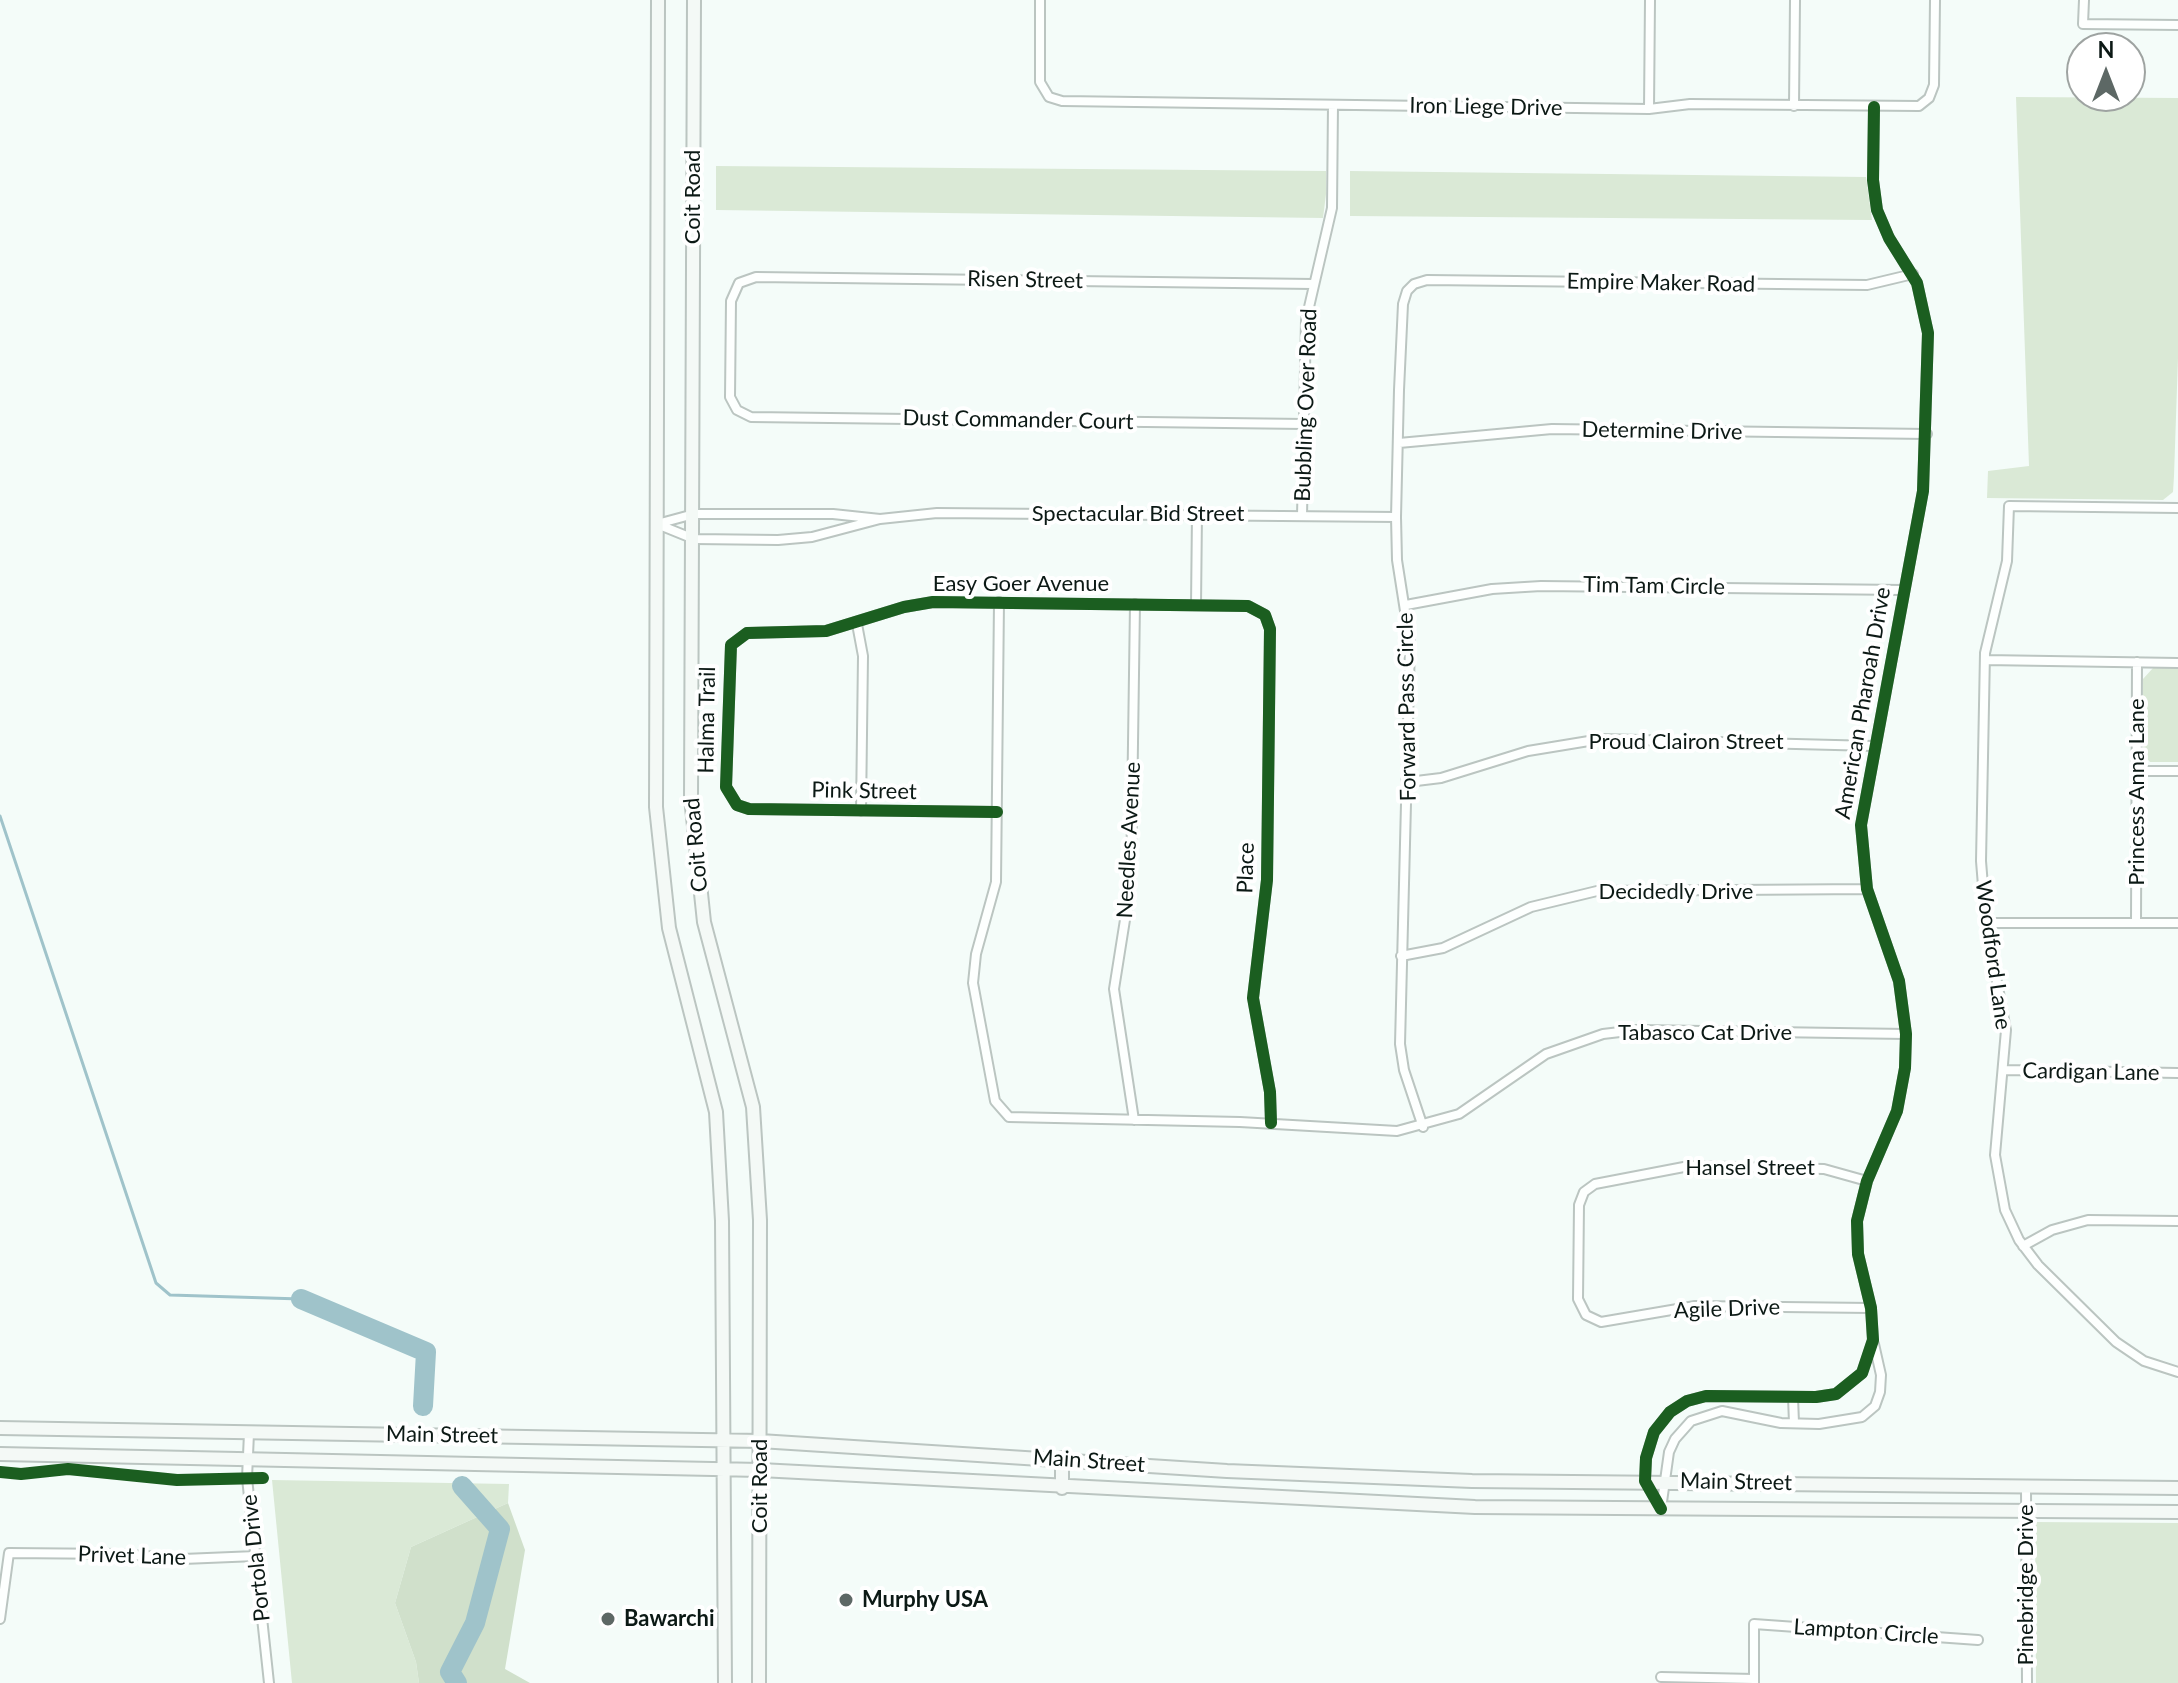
<!DOCTYPE html>
<html>
<head>
<meta charset="utf-8">
<style>
  body { margin:0 }
  #map { position:relative; width:2178px; height:1683px; overflow:hidden; background:#f4fcf9; font-family:Lato,sans-serif }
  canvas { display:block }
  .north { position:absolute; left:2066px; top:32px; width:80px; height:80px; box-sizing:border-box; background:#fff; border:2px solid #9ea3a1; border-radius:50%; rotate:0deg; font-size:22px; font-weight:700; line-height:32px; text-align:center; color:#0c1915 }
  .north::after { content:''; display:block; margin:auto; width:28px; height:36px; background:#5d6865; clip-path:polygon(50% 0,100% 100%,50% 72%,0 100%) }
</style>
</head>
<body>
<div id="map">
<canvas width="2178" height="1683"></canvas>
<div class="north">N</div>
</div>
<script>
const ctx = document.querySelector('canvas').getContext('2d');
ctx.lineJoin = 'round';
function fillPath(path, color) { ctx.fillStyle = color; ctx.fill(path, 'evenodd'); }
const shape = rows => new Path2D(rows.map(r => 'M' + r).join(''));
function trace(path, color, width, dash) { ctx.strokeStyle = color; ctx.lineWidth = width; ctx.lineCap = dash ? 'butt' : 'round'; ctx.setLineDash(dash || []); ctx.stroke(path); }
function label(font, color, halo, rows, align = 'center') {
  ctx.font = font + ' Lato,sans-serif'; ctx.lineWidth = 8; ctx.setLineDash([]); ctx.textBaseline = 'middle'; ctx.strokeStyle = halo; ctx.fillStyle = color; for (const [text, x, y, turn = 0] of rows) {
    ctx.save(); ctx.translate(x, y); ctx.rotate((+turn || 0) * Math.PI / 180); ctx.textAlign = isNaN(turn) ? turn : align; if (halo) ctx.strokeText(text, 0, 0); ctx.fillText(text, 0, 0); ctx.restore();
  }
}
const green = shape([
  [2016,97,2178,98,2178,358,2174,476,2173,492,2163,500,1987,498,1988,471,2029,466],
  [716,166,1326,171,1326,194,1323,218,716,210],
  [1350,171,1866,177,1872,220,1350,216],
  [2153,668,2178,668,2178,762,2150,762,2143,754,2143,679],
  [272,1480,509,1484,508,1503,411,1547,395,1603,416,1662,419,1683,292,1683],
  [2035,1522,2178,1523,2178,1683,2036,1683]
]);
const forest = shape([
  [508,1503,525,1550,505,1669,530,1683,419,1683,416,1662,395,1603,411,1547]
]);
const stream = shape([
  [0,816,156,1283,170,1295,301,1299]
]);
const river = shape([
  [301,1299,426,1352,423,1406],
  [457,1683,450,1672,475,1623,500,1529,462,1486]
]);
const minor = shape([
  [1040,0,1040,82,1049,97,1062,101,1649,109,1690,104,1919,106,1929,98,1934,85,1935,0],
  [2084,0,2083,24,2178,25],
  [1794,106,1795,0],
  [1649,109,1650,0],
  [1304,424,751,417,737,410,730,397,731,301,739,283,756,277,1313,284],
  [1399,443,1552,429,1927,434],
  [2178,508,2009,506,2007,561,1985,653,1981,861,1986,923,2006,1030,1995,1155,2005,1210,2019,1240,2038,1265,2116,1342,2144,1361,2178,1372],
  [694,514,833,514,880,519,812,537,778,540,694,539,657,524,694,514],
  [1302,516,1306,320,1332,208,1333,105],
  [880,519,937,513,1396,517],
  [999,602,996,882,976,954,973,983,995,1101,1009,1117,1240,1122,1397,1131,1459,1114,1546,1054,1603,1034,1637,1030,1906,1034],
  [1196,605,1197,514],
  [1406,605,1492,589,1541,586,1903,590],
  [857,624,863,656,861,811],
  [1985,660,2178,663],
  [2137,771,2178,771],
  [1408,782,1441,778,1528,751,1601,739,1874,746],
  [997,812,749,809,737,805,726,787,731,645,747,633,826,631,904,607,933,602,1248,606,1265,615,1270,629,1267,880,1253,998,1270,1092,1271,1123],
  [1986,923,2178,923],
  [2136,923,2137,662],
  [1401,956,1443,948,1531,907,1597,891,1867,889],
  [2004,1070,2178,1073],
  [1134,1120,1114,989,1131,882,1135,604],
  [1423,1127,1404,1070,1400,1044,1410,643,1397,560,1396,517,1399,390,1403,304,1407,291,1414,284,1427,280,1867,285,1913,274],
  [1867,1181,1824,1169,1689,1166,1595,1184,1584,1192,1579,1205,1578,1299,1586,1315,1601,1322,1695,1306,1871,1308],
  [2023,1246,2052,1230,2088,1220,2178,1221],
  [1793,1397,1794,1423],
  [249,1433,247,1478,269,1683],
  [2026,1487,2027,1683],
  [1661,1509,1645,1481,1646,1458,1654,1432,1670,1412,1687,1401,1706,1396,1816,1397,1836,1394,1862,1373,1873,1340,1871,1308,1858,1254,1857,1221,1867,1181,1897,1111,1905,1068,1906,1034,1899,981,1867,889,1861,825,1923,491,1928,333,1917,283,1889,238,1877,210,1873,180,1874,107],
  [1661,1509,1669,1452,1675,1439,1691,1421,1722,1411,1781,1423,1819,1424,1862,1417,1875,1406,1880,1392,1881,1375,1874,1344],
  [0,1619,9,1553,120,1554,183,1559,256,1556],
  [1661,1677,1754,1679],
  [1754,1683,1754,1624,1978,1640]
]);
const secondary = shape([
  [658,0,656,807,669,928,716,1112,722,1221,725,1683],
  [694,0,691,798,704,922,753,1107,760,1220,759,1683],
  [0,1428,760,1441,1227,1471,1472,1481,2178,1488],
  [0,1454,760,1470,1475,1507,2178,1512],
  [1062,1458,1062,1488]
]);
const cycleway = shape([
  [997,812,749,809,737,805,726,787,731,645,747,633,826,631,904,607,933,602,1248,606,1265,615,1270,629,1267,880,1253,998,1270,1092,1271,1123],
  [0,1472,21,1474,68,1469,177,1480,263,1478],
  [1661,1509,1645,1481,1646,1458,1654,1432,1670,1412,1687,1401,1706,1396,1816,1397,1836,1394,1862,1373,1873,1340,1871,1308,1858,1254,1857,1221,1867,1181,1897,1111,1905,1068,1906,1034,1899,981,1867,889,1861,825,1923,491,1928,333,1917,283,1889,238,1877,210,1873,180,1874,107]
]);
const markers = [
  [846,1600,8,"#5d6865"],
  [608,1619,8,"#5d6865"]
];
const streetNames = [
  ["Iron Liege Drive",1486,107,1],
  ["Coit Road",693,197,-90],
  ["Risen Street",1025,280,1],
  ["Empire Maker Road",1661,283,1],
  ["Bubbling Over Road",1306,405,-88],
  ["Dust Commander Court",1018,420,1],
  ["Determine Drive",1662,431,1],
  ["Spectacular Bid Street",1138,514],
  ["Easy Goer Avenue",1021,584],
  ["Tim Tam Circle",1654,586,1],
  ["American Pharoah Drive",1863,703,-80],
  ["Forward Pass Circle",1407,707,-91],
  ["Halma Trail",707,720,-89],
  ["Proud Clairon Street",1686,742],
  ["Pink Street",864,791,1],
  ["Princess Anna Lane",2137,792,-90],
  ["Needles Avenue",1129,840,-87],
  ["Coit Road",696,845,-95],
  ["Place",1246,868,-88],
  ["Decidedly Drive",1676,892],
  ["Woodford Lane",1993,955,82],
  ["Tabasco Cat Drive",1705,1033],
  ["Cardigan Lane",2091,1072,1],
  ["Hansel Street",1750,1168],
  ["Agile Drive",1727,1309,-2],
  ["Main Street",442,1435,1],
  ["Main Street",1089,1461,4],
  ["Main Street",1736,1482,1],
  ["Coit Road",760,1486,-90],
  ["Privet Lane",132,1556,2],
  ["Portola Drive",256,1558,-96],
  ["Pinebridge Drive",2026,1585,-90],
  ["Lampton Circle",1866,1632,4]
];
const poiNames = [
  ["Murphy USA",862,1600],
  ["Bawarchi",624,1619]
];
fillPath(green, '#dae9d6');
fillPath(forest, '#d0e0cb');
trace(stream, '#9fc3ca', 3);
trace(river, '#9fc3ca', 20);
trace(minor, '#bbc5c1', 12);
trace(secondary, '#bbc5c1', 16);
trace(minor, '#fdfffe', 8);
trace(secondary, '#f4f9f6', 12);
trace(cycleway, '#1b5e20', 12);
for (const [x, y, r, color] of markers) { const dot = new Path2D(); dot.arc(x, y, r, 0, 2 * Math.PI); ctx.fillStyle = color; ctx.fill(dot); trace(dot, '#fff', 3); }
label('22px', '#0c1915', '#fff', streetNames);
label('bold 22px', '#0c1915', '#fff', poiNames, 'left');
</script>
</body>
</html>
